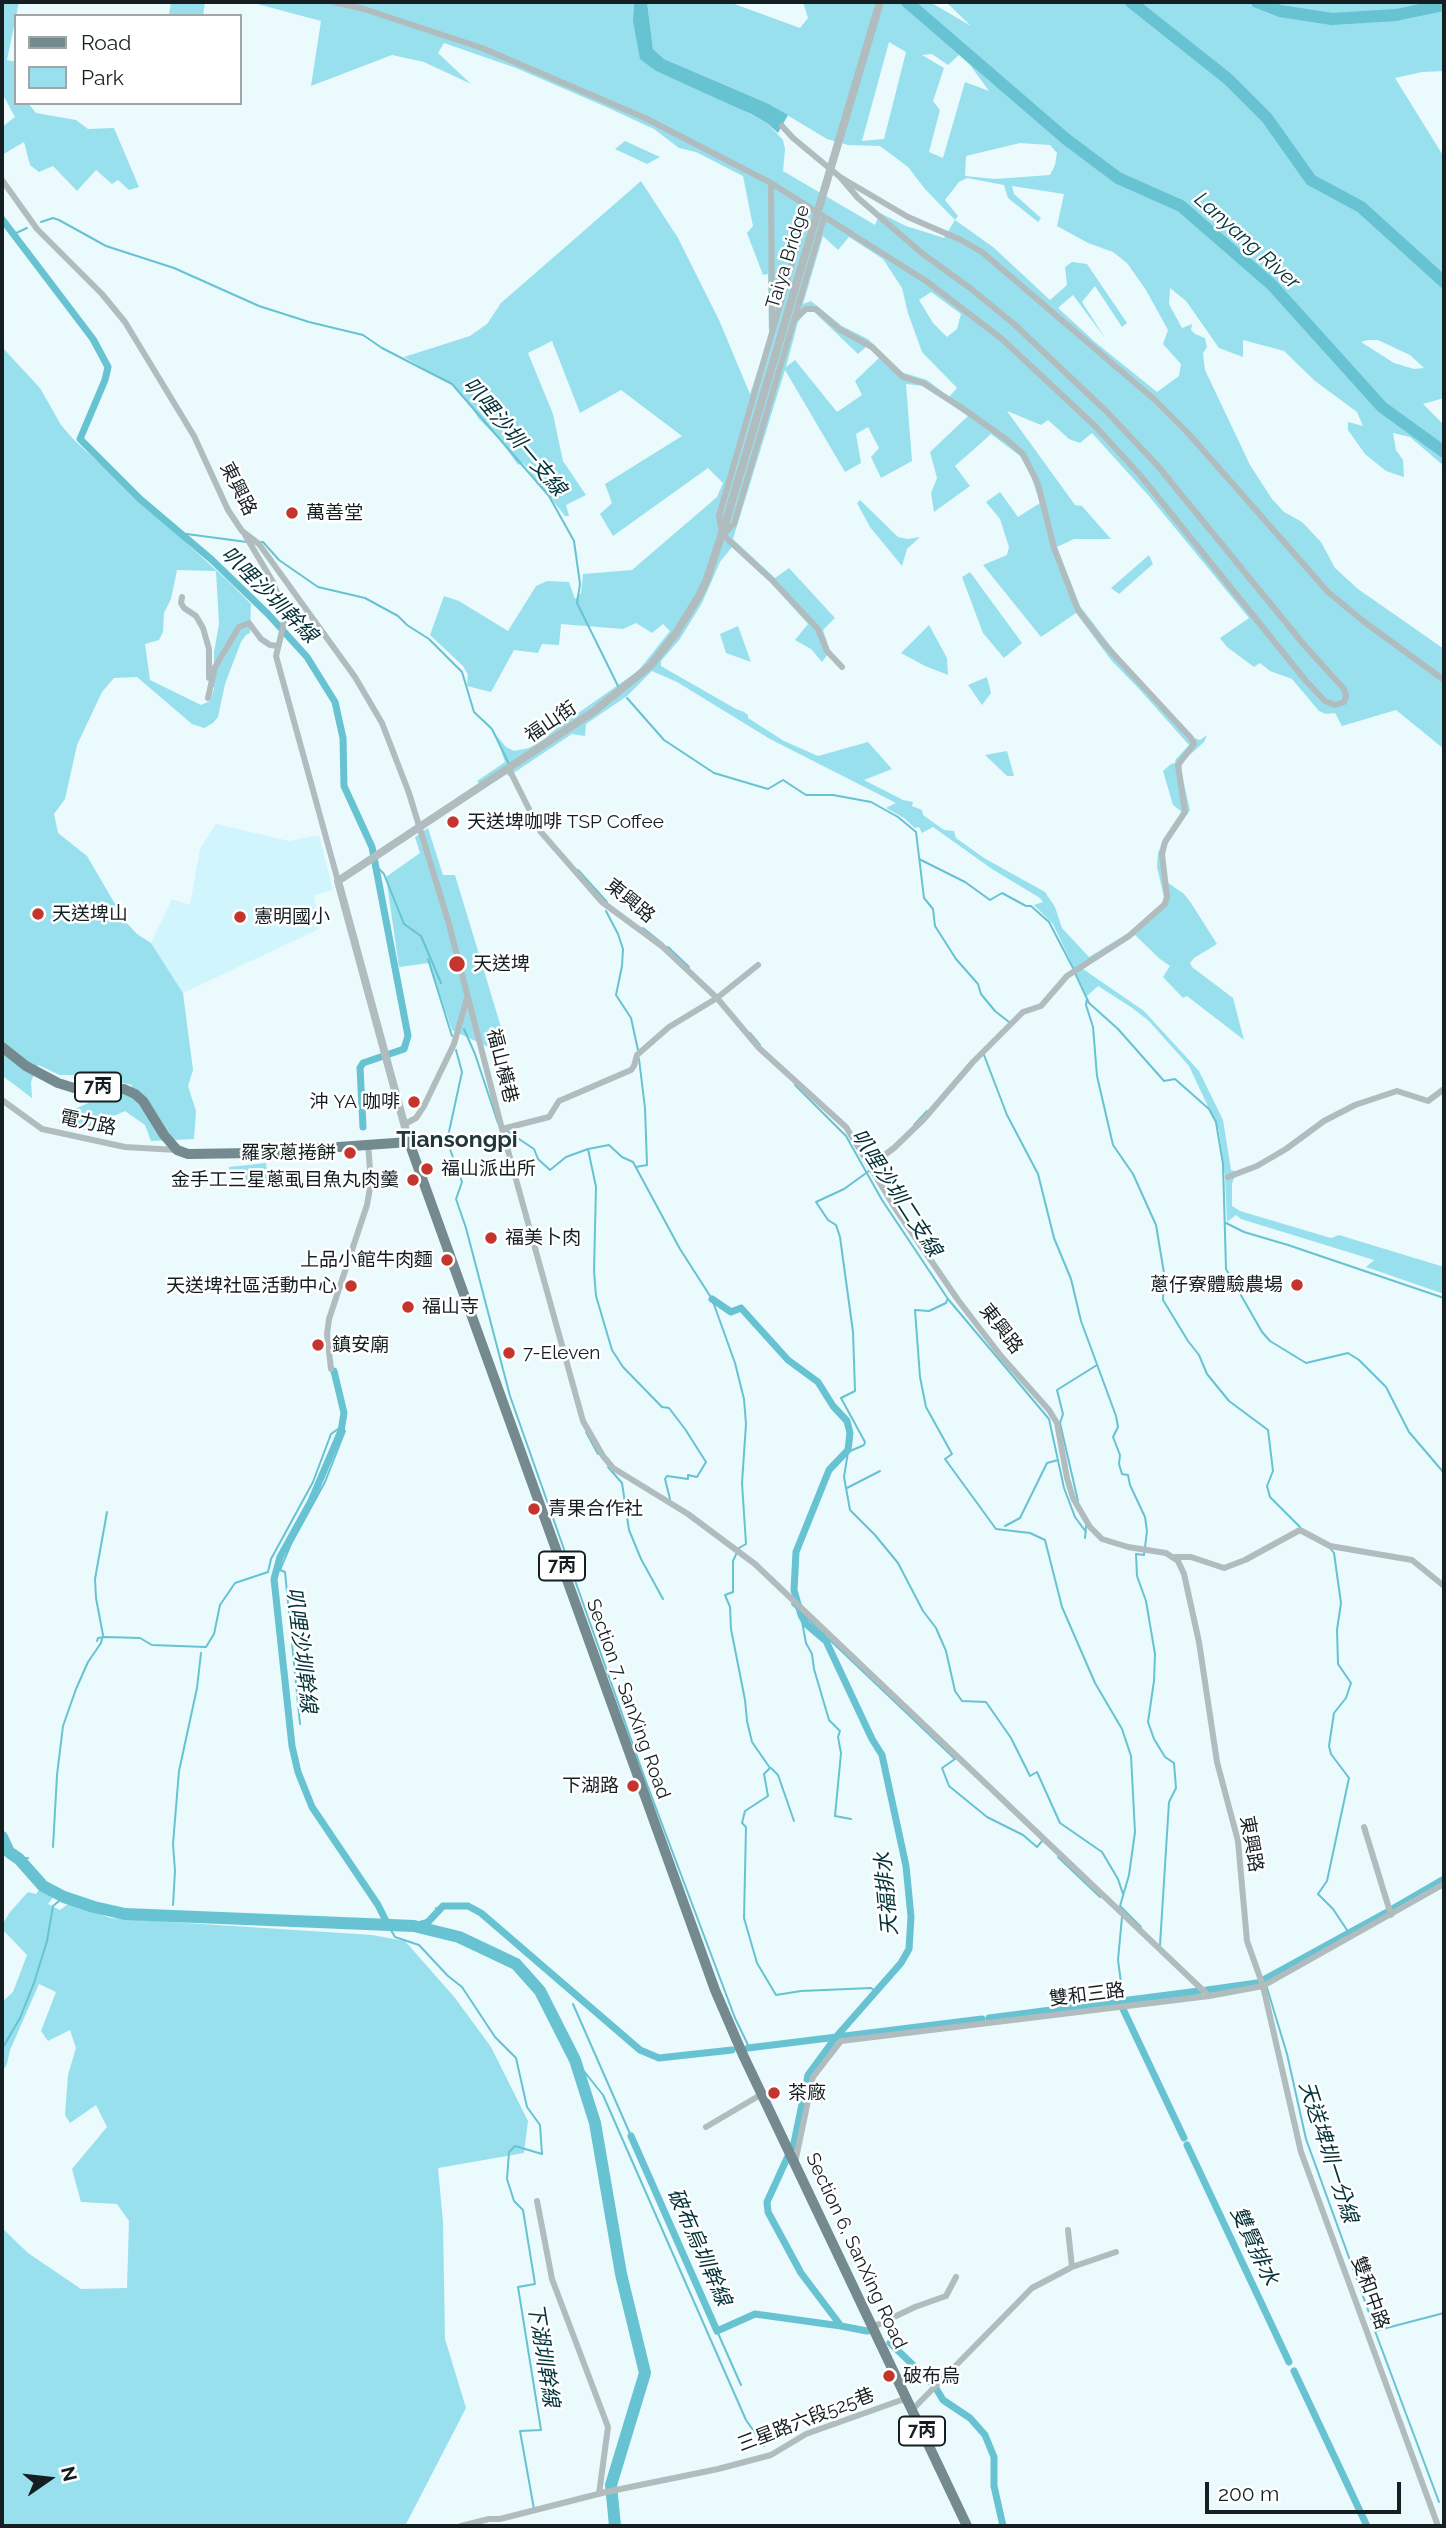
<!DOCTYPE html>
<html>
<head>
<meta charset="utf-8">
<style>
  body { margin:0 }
  #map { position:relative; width:1446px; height:2528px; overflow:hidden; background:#eafafd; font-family:Raleway,sans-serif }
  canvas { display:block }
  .frame { position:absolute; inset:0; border:4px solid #151f21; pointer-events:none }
  .legend { position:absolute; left:14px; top:14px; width:228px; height:91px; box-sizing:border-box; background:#fff; border:2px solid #a1a5a6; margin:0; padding:9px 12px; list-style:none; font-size:21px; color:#151f21 }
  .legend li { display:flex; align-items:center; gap:14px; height:35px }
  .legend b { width:35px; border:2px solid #a1a5a6 }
  .north { position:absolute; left:14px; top:2444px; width:70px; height:70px; -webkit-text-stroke:5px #fff; paint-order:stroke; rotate:76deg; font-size:19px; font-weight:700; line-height:28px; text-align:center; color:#151f21 }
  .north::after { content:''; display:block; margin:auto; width:24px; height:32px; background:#151f21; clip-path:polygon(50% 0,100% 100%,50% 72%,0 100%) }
  .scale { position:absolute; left:1205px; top:2482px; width:196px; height:32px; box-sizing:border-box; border:4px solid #151f21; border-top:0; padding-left:9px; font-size:21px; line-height:24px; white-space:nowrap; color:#151f21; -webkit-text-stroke:5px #fff; paint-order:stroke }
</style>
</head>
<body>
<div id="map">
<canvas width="1446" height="2528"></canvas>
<div class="frame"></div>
<ul class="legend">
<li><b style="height:9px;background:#758a8e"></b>Road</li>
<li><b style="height:19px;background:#98e0ed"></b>Park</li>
</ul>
<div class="north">N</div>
<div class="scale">200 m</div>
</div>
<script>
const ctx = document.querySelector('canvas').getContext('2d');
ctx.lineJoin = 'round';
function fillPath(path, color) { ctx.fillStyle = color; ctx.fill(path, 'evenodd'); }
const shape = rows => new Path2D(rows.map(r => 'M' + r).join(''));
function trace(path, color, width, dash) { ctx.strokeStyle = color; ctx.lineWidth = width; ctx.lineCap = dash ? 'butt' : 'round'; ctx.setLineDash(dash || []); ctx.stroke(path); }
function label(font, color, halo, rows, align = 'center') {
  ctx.font = font + ' Raleway,"Noto Sans TC",sans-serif'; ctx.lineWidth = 5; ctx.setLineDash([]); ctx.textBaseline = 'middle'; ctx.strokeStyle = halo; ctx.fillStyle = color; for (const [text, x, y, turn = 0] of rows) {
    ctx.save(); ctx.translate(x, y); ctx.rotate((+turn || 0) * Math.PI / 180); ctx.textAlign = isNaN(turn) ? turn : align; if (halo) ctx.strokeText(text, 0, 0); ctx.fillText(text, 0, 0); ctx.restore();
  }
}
const built = shape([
  [216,824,289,841,319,835,333,890,314,895,319,929,183,993,151,943,172,899,190,905,200,849]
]);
const green = shape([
  [2,2,19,2,7,60,16,62,16,103,28,103,36,113,76,120,88,129,114,128,139,187,129,190,118,180,112,184,96,170,77,191,53,166,39,172,30,165,24,142,2,155,2,127,15,117,2,93],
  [171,2,205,2,203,16,169,15],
  [250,2,634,2,633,21,656,71,731,104,767,123,783,140,785,149,783,171,875,225,880,213,906,226,944,238,955,220,925,189,908,167,880,146,848,145,827,139,767,103,664,59,653,49,647,2,729,2,800,28,808,18,803,2,930,2,971,26,946,2,1444,2,1444,71,1422,72,1395,78,1444,157,1444,398,1423,404,1444,425,1444,466,1410,437,1393,433,1396,450,1403,460,1404,477,1386,471,1365,454,1348,430,1348,422,1363,426,1357,412,1315,381,1284,351,1243,340,1243,357,1219,348,1186,301,1170,288,1169,304,1182,328,1192,324,1191,330,1195,334,1205,338,1207,347,1203,353,1205,370,1250,465,1272,499,1284,512,1302,522,1321,542,1335,568,1358,589,1444,649,1444,749,1396,710,1342,726,1335,713,1326,714,1319,711,1292,679,1270,671,1260,663,1254,667,1227,647,1220,638,1249,618,1148,495,1092,433,1080,443,1069,439,1048,420,1041,425,1007,411,1075,505,1082,506,1111,539,1074,539,1057,547,1080,606,1129,670,1194,738,1200,740,1207,735,1204,742,1182,762,1181,771,1190,810,1168,841,1164,855,1167,882,1184,894,1191,903,1217,944,1194,958,1190,963,1192,967,1233,998,1244,1040,1187,996,1183,998,1163,977,1170,966,1160,959,1135,935,1083,969,1144,1011,1199,1071,1223,1120,1231,1170,1241,1173,1234,1178,1232,1184,1232,1206,1240,1211,1331,1238,1339,1235,1444,1267,1444,1294,1366,1267,1374,1260,1241,1219,1236,1215,1227,1222,1225,1178,1219,1130,1189,1066,1149,1021,1131,1007,1098,986,1087,996,1053,924,1034,905,1043,902,1040,898,992,869,933,827,922,833,919,827,915,828,904,818,886,808,896,803,770,739,677,682,652,671,627,696,586,724,585,736,572,734,515,772,508,776,507,774,483,789,477,781,505,762,496,735,506,747,514,751,529,748,544,739,554,730,638,671,670,631,663,624,652,633,636,623,623,629,561,624,559,645,542,644,538,653,514,650,491,692,467,686,468,675,463,666,430,635,444,596,459,601,508,631,536,586,547,581,569,582,575,599,581,593,583,574,632,570,717,497,723,483,708,468,613,536,600,514,612,503,605,484,682,436,621,390,580,413,552,341,528,353,553,414,563,461,586,495,566,505,569,516,565,516,523,463,518,465,501,441,479,419,464,396,451,384,404,357,470,336,487,324,501,303,641,181,678,238,719,320,750,394,769,335,768,274,763,275,747,233,753,226,743,176,696,152,679,148,654,129,604,106,516,68,444,43,438,53,471,84,424,62,392,55,311,86,321,21],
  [889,42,906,52,884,139,862,141],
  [932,54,948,65,959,55,970,65,989,91,965,82,943,158,929,152,940,110,933,101,944,68,922,55],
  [1020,143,1050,145,1057,153,1055,165,1050,175,995,179,965,176,966,156],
  [967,178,1004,185,1008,198,1038,222,1041,218,1014,194,1012,186,1064,194,1057,226,1088,243,1113,252,1127,263,1146,290,1168,330,1163,344,1181,364,1179,376,1157,392,1095,342,1058,308,1073,295,1105,338,1082,302,1095,286,1122,327,1127,323,1087,264,1072,262,1065,267,1067,285,1050,300,993,247,955,220,958,216,945,200,959,182],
  [823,236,838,250,849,237,883,259,902,288,908,313,922,352,957,388,949,397,927,380,901,372,868,339,842,326,811,301,803,304],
  [931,292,961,314,957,329,947,337,933,323,919,300],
  [812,310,858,354,867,346,879,358,855,381,862,395,837,412,795,360,786,367,798,322,807,311],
  [1368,340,1378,340,1410,355,1424,368,1414,369,1394,363,1361,342],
  [785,370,845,472,861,463,856,434,868,427,879,448,871,457,881,478,912,461,906,384,923,386,968,416,930,452,937,478,931,493,934,512,970,486,955,466,991,434,1020,456,1031,476,1040,503,1018,517,1000,492,986,502,1000,519,1009,547,1007,555,983,565,1041,637,1076,613,1111,660,1140,690,1189,745,1176,759,1175,763,1171,764,1163,771,1173,805,1182,812,1164,838,1158,853,1157,867,1164,897,1162,903,1130,932,1089,957,1062,928,1055,907,1045,892,984,858,956,838,954,831,944,830,923,815,922,810,912,806,913,802,903,800,864,780,892,769,868,742,818,756,784,741,748,718,748,715,744,712,736,709,661,666,661,661,680,639,702,603,720,562,732,547,770,582,808,624,795,640,811,649,822,662,830,651,823,630,835,618,789,568,775,578,733,539],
  [625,141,660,157,647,164,615,149],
  [2,347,40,388,61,425,74,440,228,581,251,604,250,633,246,635,241,642,225,684,218,717,213,723,204,728,192,724,137,677,114,678,102,692,77,745,65,799,54,814,58,833,87,856,125,921,137,934,151,943,183,993,193,1070,188,1086,196,1111,194,1139,151,1141,145,1125,125,1111,104,1120,99,1134,58,1122,75,1109,110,1093,131,1093,132,1085,86,1075,60,1075,38,1065,31,1082,32,1098,4,1077,2,1077],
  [177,570,216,571,219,624,214,652,214,689,210,701,201,705,150,680,145,644,159,640,163,632,164,613,171,599],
  [860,500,898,537,908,539,920,537,907,549,902,566,870,527,857,503],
  [1149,555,1153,564,1119,594,1111,588],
  [970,572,1022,643,1004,658,983,633,962,577],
  [929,625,947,658,948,675,925,666,901,653],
  [738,626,751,662,726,653,720,634],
  [987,677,991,693,982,705,968,685],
  [1007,751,1014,776,1007,776,985,755],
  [428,828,443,875,455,875,501,1027,488,1047,452,1030,429,963,399,967,386,877,420,853,415,837],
  [266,1163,268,1181,231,1184,229,1167],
  [41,1887,54,1896,48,1904,60,1910,68,1904,73,1903,110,1918,372,1935,405,1941,455,1998,491,2047,528,2121,524,2153,438,2168,443,2222,445,2339,466,2408,405,2526,2,2526,2,2228,28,2253,81,2289,127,2288,129,2221,117,2204,81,2202,72,2169,107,2127,96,2105,70,2123,65,2115,68,2075,76,2048,70,2030,48,2041,41,2031,56,1992,39,1984,10,2050,7,2064,2,2072,2,2002,13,1992,27,1955,2,1929,2,1925,10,1912,28,1892,36,1894]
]);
const water = shape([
  [634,2,647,2,653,49,664,59,767,103,788,115,778,133,767,123,751,114,656,71,640,59,633,21]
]);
const stream = shape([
  [41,222,53,218,59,220,106,246,174,268,259,306,309,322,363,335,382,348,452,384,549,496,574,541,580,584,577,603,618,686],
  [14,234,27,228],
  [179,533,247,542],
  [260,542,263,542,279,560,318,587,365,598,398,616,407,625,429,639,462,672,474,712,492,729,509,764],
  [627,698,664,740,714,773,768,789,783,780,806,795,833,795,871,802,898,817,916,832,924,898,933,909,935,926,956,959,978,984,981,994,995,1011,1009,1022],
  [919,859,965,882,990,900,1002,893,1026,906,1031,906,1049,922,1073,968],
  [376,866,384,874,404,924,421,936,441,983],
  [578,870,607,902],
  [606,911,618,934,623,949,622,966,616,995,631,1018,638,1050],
  [643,928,663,944],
  [668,947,689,967],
  [428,959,452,1036],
  [1075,973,1089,1003,1118,1029,1164,1081,1175,1079,1209,1109,1216,1122,1223,1164,1226,1269,1262,1332,1270,1341,1306,1363,1348,1353,1359,1360,1386,1387,1409,1432,1444,1473],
  [1087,999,1086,1005,1093,1027,1097,1076,1113,1145,1133,1174,1156,1225,1164,1273,1163,1300,1188,1341,1199,1355,1207,1374,1229,1401,1268,1430,1273,1471,1267,1486,1270,1497,1300,1527],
  [464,1029,475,1054,498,1123],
  [750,1033,760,1045],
  [456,1050,462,1072,447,1141,462,1182,456,1199,466,1228,510,1396,645,1779,735,2018,749,2047],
  [984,1055,1007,1115,1038,1174,1054,1238,1071,1279,1081,1321,1116,1416,1118,1427,1113,1437,1120,1455,1119,1464,1122,1474,1128,1475,1130,1485,1145,1517,1147,1531,1144,1555,1136,1554,1137,1576,1146,1601,1155,1654,1154,1681,1148,1722,1154,1739,1165,1757,1174,1763,1176,1788,1169,1802,1160,1945],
  [795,1085,846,1136,882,1200,948,1299,1049,1419,1064,1488,1075,1517,1086,1532],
  [914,1125,927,1111],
  [507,1131,534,1149,538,1159,550,1170,566,1157,588,1149,596,1187,594,1271,596,1296,612,1350,623,1367,662,1407,669,1408,685,1429,706,1462,697,1477,688,1475,688,1479,667,1476,665,1479,670,1499],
  [588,1149,609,1145,622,1157,633,1162,680,1249,712,1299,735,1363,744,1399,746,1424,742,1483,746,1544,739,1548,733,1561,733,1592,725,1595,730,1607,731,1629,745,1700,747,1721,752,1742,770,1768,764,1774,768,1796,745,1811,742,1823,746,1827,744,1918,757,1963,776,1995,801,1991,871,1988,875,1991],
  [636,1167,647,1165,645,1108,639,1059],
  [869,1171,844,1189,816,1202,828,1220,836,1225,840,1237,853,1332,855,1391,841,1398,865,1442,864,1445,848,1452,844,1477,850,1510,875,1535,898,1563,923,1611,936,1628,946,1651,955,1691,962,1701,986,1702,1011,1738,1030,1776,1037,1772,1060,1823,1102,1852,1118,1879,1123,1894],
  [1226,1223,1244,1232,1288,1245,1444,1298],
  [947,1300,946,1303,929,1311,915,1310,920,1377,926,1407,952,1454,945,1459,996,1529,1030,1533,1045,1540,1062,1607,1095,1683,1122,1729,1131,1756,1135,1832,1129,1875,1120,1906,1141,1927],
  [586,1432,598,1454],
  [608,1467,622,1483,629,1530,641,1559,663,1599],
  [847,1488,880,1471],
  [1078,1501,1060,1423,1063,1414,1057,1390,1097,1365],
  [1005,1526,1020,1518,1047,1463,1058,1460],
  [1085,1538,1086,1526],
  [1330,1548,1334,1553,1341,1603,1337,1630,1338,1664,1351,1683,1346,1698,1334,1713,1329,1746,1331,1754,1349,1778,1327,1881,1318,1894,1333,1909,1349,1933],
  [792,1604,955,1759,942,1768,949,1786,987,1817,1023,1835,1037,1847,1042,1841],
  [801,1616,806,1643,812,1654,814,1669,829,1720,840,1731,838,1737,841,1753,835,1816,851,1819],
  [97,1641,98,1638,105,1637,140,1638,152,1645,206,1647,214,1634,220,1605,235,1583,268,1572,271,1559,313,1482,331,1434,338,1429,341,1430],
  [300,1724,285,1572,280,1570,291,1544,325,1482,345,1431,344,1430],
  [771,1768,778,1775,794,1821],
  [53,1847,57,1775,63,1726,76,1689,88,1662,101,1643,103,1635,96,1598,95,1579,107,1512],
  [2,1856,9,1852],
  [1058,1857,1100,1897],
  [19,1859,28,1858],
  [173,1905,175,1871,173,1844,179,1771,197,1688,201,1653],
  [436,1908,437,1910],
  [171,1916,172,1912],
  [1122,1917,1118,1960,1123,1998],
  [388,1925,395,1937,419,1945,448,1976,462,1987,495,2037,516,2058,527,2107,540,2125,542,2154,515,2146,509,2152,507,2179,514,2201,523,2210,535,2284,518,2287,541,2430,520,2431,534,2509],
  [1267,1988,1287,2054,1306,2139,1372,2321],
  [573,2004,631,2136],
  [2,2049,20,2018,34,1983,47,1941,53,1906,64,1897],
  [575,2060,603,2095,746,2420,764,2446],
  [717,2331,741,2385],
  [1439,2502,1375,2331,1444,2313]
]);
const canal = shape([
  [2,219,93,339,108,367,105,380,80,439,140,499,212,560,268,614,307,657,335,702,343,738,344,786,372,847,408,1036,404,1049,363,1063,360,1068,363,1127],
  [712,1299,731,1312,741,1308,788,1360,818,1382,833,1406,847,1421,850,1433,848,1450,829,1470,796,1552,794,1590,801,1615,806,1624,826,1641,872,1739,882,1755,906,1866,911,1917,909,1949,901,1963,836,2037,808,2075,794,2143,767,2202,768,2212,801,2273,841,2326,867,2331],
  [334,1371,344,1413,341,1431,311,1501,280,1557,274,1579,292,1746,298,1772,312,1807,378,1905,388,1925],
  [1394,1908,1444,1879],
  [414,1926,428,1922,443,1906,468,1906,481,1913,640,2050,659,2058,732,2050],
  [1265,1979,1389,1911],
  [1207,1990,1257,1983],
  [1123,2009,1184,2138],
  [989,2018,1199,1991],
  [748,2048,982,2019],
  [631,2136,717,2331,755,2314,841,2326],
  [1187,2145,1289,2362],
  [890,2343,934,2385,943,2400,970,2418,985,2435,994,2457,994,2486,1003,2526],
  [1294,2371,1367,2526]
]);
const river = shape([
  [907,2,1066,139,1118,178,1181,206,1272,285,1382,407,1444,452],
  [1131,2,1228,79,1267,118,1311,180,1361,207,1444,282],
  [1257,2,1280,11,1332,19,1396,15,1444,5],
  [2,1837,9,1852,19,1859,43,1886,64,1897,94,1907,125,1914,414,1926,459,1937,516,1964,540,1991,575,2060,595,2123,621,2274,645,2373,611,2485,615,2526]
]);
const minor = shape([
  [334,2,364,9,482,48,645,118,771,183,926,281,1002,339,1095,426,1140,475,1306,681,1325,701,1335,705,1344,702,1346,696,1344,689,1305,646,1157,465,1106,411,1014,324,970,288,923,254,858,198,840,177],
  [782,126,793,138,840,177,908,217,961,240,982,252,1155,400,1188,433,1328,592,1363,621,1444,680],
  [2,180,37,229,102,294,125,322,194,436,228,510,242,531,259,544,355,677,382,723,409,793,449,924,502,1129,583,1421,603,1456,613,1468,688,1514,755,1564,1209,1996],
  [771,183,772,327],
  [794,320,806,309,816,309,839,329,872,347,903,377,923,383,962,408,1007,440,1023,454,1038,484,1054,548,1078,610,1105,645,1191,738,1194,744,1178,765,1185,812,1165,842,1162,854,1167,897,1165,904,1129,936,1067,976,1041,1006,1023,1012,973,1062,924,1119,894,1148,870,1166],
  [722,533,719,516,808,208],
  [245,535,273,582,281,603,284,623,276,656,338,881],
  [723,535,734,524,824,218],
  [723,535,772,580,818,629,827,651,842,667],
  [182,597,181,603,184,608,196,616,203,628,209,649,209,678],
  [208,698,215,667,239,627,249,623,261,639,270,645,278,646],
  [509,769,540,831,602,902,663,947,717,998,759,1048,846,1127,895,1208,958,1300,1001,1356,1049,1410,1057,1423,1067,1478,1073,1498,1090,1527,1102,1539,1128,1547,1166,1553,1178,1561,1184,1574,1199,1642,1217,1762,1238,1841,1247,1941,1263,1986,1301,2152,1438,2526],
  [2,1100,42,1129,125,1147,177,1150],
  [405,1124,416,1118,424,1106,454,1044,467,998],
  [502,1129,549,1117,559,1101,631,1070,634,1066,637,1055,669,1027,717,998,758,965],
  [1228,1177,1257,1166,1286,1149,1324,1121,1355,1105,1397,1091,1428,1101,1444,1089],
  [331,1369,327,1334,329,1319,367,1205,371,1182,368,1144],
  [1175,1557,1191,1557,1224,1568,1245,1560,1300,1530,1330,1546,1412,1560,1444,1586],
  [1364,1827,1391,1915],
  [706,2127,762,2094],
  [795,2163,813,2077,841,2041,1209,1996,1263,1986,1444,1884],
  [537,2201,552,2279,608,2427,599,2494],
  [1068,2230,1072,2267],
  [873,2327,915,2307,946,2296,956,2277],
  [912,2410,1032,2288,1072,2267,1116,2252],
  [461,2526,489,2519,500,2519,606,2492,718,2469,771,2455,806,2434,907,2398]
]);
const tertiary = shape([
  [409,1142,338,881,593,712,651,665,676,633,699,596,707,579,726,521]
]);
const primary = shape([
  [2,1047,26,1066,58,1083,74,1088,124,1089,135,1094,143,1101,164,1135,177,1150,188,1154,254,1153,409,1142,715,1990,743,2055,967,2526]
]);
const tertiaryBridge = shape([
  [726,521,880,2]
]);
const markers = [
  [292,513,7,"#c4362d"],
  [453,822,7,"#c4362d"],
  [38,914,7,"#c4362d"],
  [240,917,7,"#c4362d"],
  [457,964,9,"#c4362d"],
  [414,1102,7,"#c4362d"],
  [350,1153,7,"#c4362d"],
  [427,1169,7,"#c4362d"],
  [413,1180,7,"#c4362d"],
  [491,1238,7,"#c4362d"],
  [447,1260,7,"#c4362d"],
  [1297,1285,7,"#c4362d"],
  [351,1286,7,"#c4362d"],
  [408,1307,7,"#c4362d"],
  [318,1345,7,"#c4362d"],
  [509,1353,7,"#c4362d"],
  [534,1509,7,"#c4362d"],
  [633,1786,7,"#c4362d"],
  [774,2093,7,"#c4362d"],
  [889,2376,7,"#c4362d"]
];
const shields = [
  [98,1087,46],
  [562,1566,46],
  [922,2431,46]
];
const shieldNames = [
  ["7丙",98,1087],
  ["7丙",562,1566],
  ["7丙",922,2431]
];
const streetNames = [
  ["Taiya Bridge",788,257,-73],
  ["東興路",238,489,63],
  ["福山街",551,722,-34],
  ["東興路",630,901,39],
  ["福山橫巷",502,1066,76],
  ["電力路",88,1123,12],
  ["東興路",1001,1329,52],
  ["Section 7, SanXing Road",628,1699,70],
  ["東興路",1251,1844,80],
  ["雙和三路",1087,1995,-7],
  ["Section 6, SanXing Road",856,2251,65],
  ["雙和中路",1370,2293,70],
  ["三星路六段525巷",806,2420,-21]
];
const poiNames = [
  ["萬善堂",306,513],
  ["天送埤咖啡 TSP Coffee",467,822],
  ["天送埤山",52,914],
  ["憲明國小",254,917],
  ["天送埤",473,964],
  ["沖 YA 咖啡",400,1102,"right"],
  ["羅家蔥捲餅",336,1153,"right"],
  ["福山派出所",441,1169],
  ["金手工三星蔥虱目魚丸肉羹",399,1180,"right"],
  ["福美卜肉",505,1238],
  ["上品小館牛肉麵",433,1260,"right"],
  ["蔥仔寮體驗農場",1283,1285,"right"],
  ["天送埤社區活動中心",337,1286,"right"],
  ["福山寺",422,1307],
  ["鎮安廟",332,1345],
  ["7-Eleven",523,1353],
  ["青果合作社",548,1509],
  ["下湖路",619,1786,"right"],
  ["茶廠",788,2093],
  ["破布烏",903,2376]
];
const waterNames = [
  ["Lanyang River",1247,241,42],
  ["叭哩沙圳一支線",514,437,50],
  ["叭哩沙圳幹線",269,595,45],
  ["叭哩沙圳二支線",896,1193,57],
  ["叭哩沙圳幹線",301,1650,83],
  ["天福排水",887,1894,-95],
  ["天送埤圳一分線",1328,2152,72],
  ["雙賢排水",1254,2246,65],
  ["破布烏圳幹線",699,2247,66],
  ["下湖圳幹線",543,2355,81]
];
const quarterNames = [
  ["Tiansongpi",457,1140]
];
fillPath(built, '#d0f5fc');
fillPath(green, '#98e0ed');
fillPath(water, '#67c2d2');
trace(stream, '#67c2d2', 2);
trace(canal, '#67c2d2', 7);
trace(river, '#67c2d2', 12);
trace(minor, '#b0bcbe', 6);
trace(tertiary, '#b0bcbe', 8);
trace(primary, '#758a8e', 10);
trace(tertiaryBridge, '#b0bcbe', 8);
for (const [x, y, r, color] of markers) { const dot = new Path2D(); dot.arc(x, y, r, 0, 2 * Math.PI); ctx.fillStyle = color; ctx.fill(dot); trace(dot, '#fff', 2.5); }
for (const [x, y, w] of shields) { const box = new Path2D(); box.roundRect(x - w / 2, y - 14.5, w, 29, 5); ctx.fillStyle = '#fff'; ctx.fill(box); trace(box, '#151f21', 2); }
label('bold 18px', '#151f21', null, shieldNames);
label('19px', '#151f21', '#fff', streetNames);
label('19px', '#151f21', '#fff', poiNames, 'left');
label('italic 21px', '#043239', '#fff', waterNames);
label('bold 23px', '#20373b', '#fff', quarterNames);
</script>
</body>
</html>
